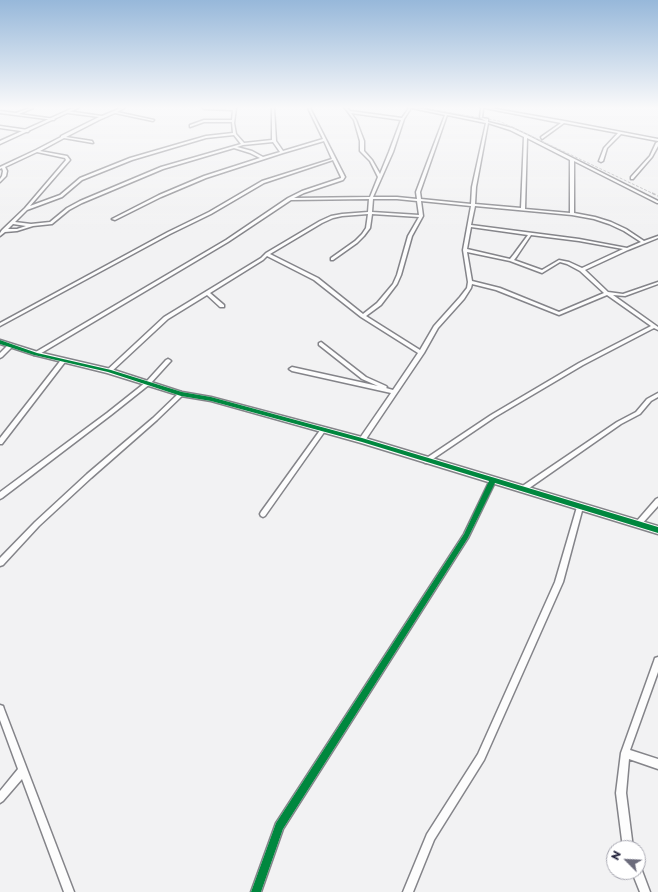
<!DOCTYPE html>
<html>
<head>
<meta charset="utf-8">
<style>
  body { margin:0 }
  #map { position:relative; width:658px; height:892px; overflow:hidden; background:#f2f2f3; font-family:"Playpen Sans",sans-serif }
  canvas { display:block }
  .north { position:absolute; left:606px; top:840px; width:40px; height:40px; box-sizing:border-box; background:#fff; border:1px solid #a7a7b1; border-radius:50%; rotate:294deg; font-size:11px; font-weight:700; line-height:16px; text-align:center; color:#22223b }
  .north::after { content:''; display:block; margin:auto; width:14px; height:18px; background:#6b6b7b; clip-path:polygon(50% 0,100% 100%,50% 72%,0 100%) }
</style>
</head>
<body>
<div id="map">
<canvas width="658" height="892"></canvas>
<div class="north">N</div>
</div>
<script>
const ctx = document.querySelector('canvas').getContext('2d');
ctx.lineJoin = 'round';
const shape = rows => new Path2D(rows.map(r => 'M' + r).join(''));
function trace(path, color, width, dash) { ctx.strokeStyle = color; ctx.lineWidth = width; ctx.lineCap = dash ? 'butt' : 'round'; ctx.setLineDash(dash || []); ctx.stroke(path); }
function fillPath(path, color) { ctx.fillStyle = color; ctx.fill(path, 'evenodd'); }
const street = shape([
  [30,108,33,108,19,114,55,119,54,120,0,113,0,111,16,113,30,108],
  [121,108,124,108,117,112,154,120,153,121,115,113,99,120,66,137,92,141,93,143,64,138,40,151,67,156,70,160,30,206,60,195,80,178,130,158,206,136,233,133,232,122,204,122,190,127,190,125,204,120,232,120,233,110,204,109,203,108,236,108,234,123,236,134,244,143,272,140,272,108,274,108,276,141,283,151,323,139,308,108,310,108,345,177,343,180,304,193,294,198,370,197,378,177,370,161,360,151,360,141,354,120,345,108,347,108,350,111,402,118,409,108,411,108,404,119,393,152,373,197,397,197,417,199,416,192,445,115,412,108,417,108,486,121,480,118,481,108,483,108,482,118,488,119,488,122,512,128,527,135,658,201,658,203,657,203,574,161,574,213,595,217,611,222,626,229,644,241,658,236,658,238,628,250,585,270,608,292,623,294,658,282,658,284,625,296,613,295,658,327,658,330,654,328,583,365,495,417,427,463,425,463,424,461,425,459,491,415,579,363,651,326,607,295,559,315,496,290,472,284,471,288,464,299,438,328,424,353,397,393,364,442,360,442,359,440,360,438,391,393,292,371,289,369,292,367,378,386,362,379,319,345,319,343,321,342,366,377,386,386,387,387,386,388,393,390,418,353,361,317,314,280,267,256,263,260,210,293,224,305,224,307,220,307,207,295,168,319,111,372,107,372,106,371,107,370,164,317,261,258,266,253,320,221,331,216,342,214,368,212,369,199,291,200,228,242,38,355,34,355,34,353,226,240,288,198,302,191,341,178,341,177,333,160,264,183,211,214,170,234,0,326,0,323,168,232,209,212,262,181,332,159,324,141,283,153,206,178,161,197,115,220,112,219,159,195,204,176,260,158,250,153,234,148,163,169,82,203,69,210,52,224,33,226,17,231,5,232,0,236,0,233,2,230,25,208,66,160,65,158,37,152,5,167,7,171,6,176,0,182,0,179,2,176,3,171,2,168,0,169,0,167,36,150,61,137,61,136,99,117,68,113,67,111,102,116,121,108],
  [351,113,401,120,389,152,380,174,372,160,364,151,364,141,356,120,351,113],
  [447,115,486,123,472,187,471,204,421,199,420,192,447,115],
  [488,123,510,130,524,137,521,208,475,204,476,187,488,123],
  [234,135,241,144,161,167,80,201,67,208,50,222,31,224,15,222,27,210,62,197,82,180,132,160,206,138,234,135],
  [527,138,570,160,570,213,525,209,527,138],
  [273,142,280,152,263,157,252,151,237,147,243,145,273,142],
  [373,199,397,199,417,201,419,215,372,212,373,199],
  [421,201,471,206,463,250,468,282,467,288,460,297,434,326,420,350,366,316,381,305,397,284,401,275,412,236,423,216,421,201],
  [475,206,572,215,594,219,609,224,624,231,641,242,627,248,579,239,471,225,475,206],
  [368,214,366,228,362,234,355,241,331,258,331,260,333,260,357,243,364,236,370,228,372,214,419,217,408,236,397,275,393,284,377,303,363,314,318,278,270,254,322,223,333,218,342,216,368,214],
  [13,224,26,226,17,229,8,229,13,224],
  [471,227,528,235,514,254,510,259,467,249,471,227],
  [531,235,579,241,623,249,582,268,569,262,559,260,542,270,514,260,517,256,531,235],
  [467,252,510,261,542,273,560,262,567,264,580,271,604,293,559,312,500,288,472,281,467,252],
  [485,108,490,108,564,121,658,139,658,141,621,134,607,148,603,161,601,162,599,161,604,148,618,133,564,123,542,139,541,137,561,123,485,108],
  [0,126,28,130,29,131,28,132,0,128,0,126],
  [658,142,658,146,652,157,633,179,631,179,631,177,650,156,656,143,658,142],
  [10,344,13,346,2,357,0,358,0,353,8,345,10,344],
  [63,359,65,360,66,361,65,362,2,444,0,444,0,438,61,360,63,359],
  [168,359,170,360,171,361,170,362,150,384,111,415,2,498,0,499,0,492,107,413,146,382,166,360,168,359],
  [181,392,183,393,184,394,183,395,157,420,91,478,39,526,3,565,0,566,0,558,35,522,87,474,153,418,179,393,181,392],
  [658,393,658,397,651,401,640,414,621,424,525,491,521,491,520,489,521,487,617,422,636,412,647,399,658,393],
  [323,428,326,430,325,431,265,516,263,517,261,516,260,514,261,512,321,429,323,428],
  [491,478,495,478,496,480,468,538,283,829,261,892,251,892,276,823,464,534,491,478],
  [658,498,658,506,640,526,638,527,636,526,635,524,636,522,656,499,658,498],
  [580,504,582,505,583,507,563,582,484,760,434,840,413,892,403,892,427,834,478,754,555,582,577,507,578,505,580,504],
  [658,657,658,672,630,750,658,759,658,769,629,759,626,793,633,848,623,848,616,793,621,753,654,661,655,658,658,657],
  [0,705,3,706,4,709,74,892,64,892,22,779,3,801,0,803,0,791,18,769,0,720,0,705],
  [638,867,641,868,650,892,640,892,632,872,638,872,638,867]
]);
const secondary = shape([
  [73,108,78,108,0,144,0,141,73,108],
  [0,340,38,352,111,369,182,392,211,397,362,437,658,526,658,534,361,443,211,401,181,396,107,373,34,355,0,344,0,340]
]);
const railFar1 = shape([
  [422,108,499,121,654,194]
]);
const rail = shape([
  [652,193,658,196]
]);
const cycleway = shape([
  [0,340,37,353,111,370,182,392,211,397,362,438,658,527,658,533,495,483,468,538,283,829,261,892,251,892,276,823,464,534,489,481,362,442,211,401,181,396,108,372,34,355,0,344,0,340]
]);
trace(street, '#848489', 3);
trace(secondary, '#848489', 3);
fillPath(street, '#fdfdfd');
fillPath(secondary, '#fdfdfd');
trace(railFar1, '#b5b5b8', 1, [3, 1.5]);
trace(rail, '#b5b5b8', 1.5, [4, 2]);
fillPath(cycleway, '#00873e');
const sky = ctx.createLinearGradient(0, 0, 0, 233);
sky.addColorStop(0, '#97b8da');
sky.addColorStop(0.46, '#f9f9fa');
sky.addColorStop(1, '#f9f9fa00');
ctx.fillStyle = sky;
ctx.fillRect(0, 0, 658, 233);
</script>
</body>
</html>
